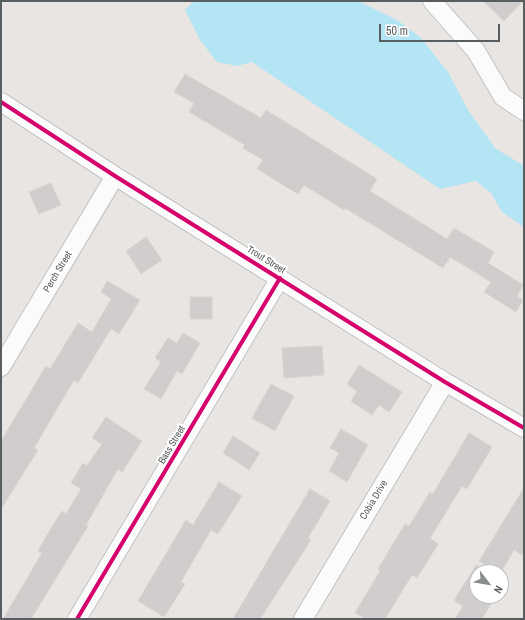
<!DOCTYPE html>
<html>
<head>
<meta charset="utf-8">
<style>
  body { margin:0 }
  #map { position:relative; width:525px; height:620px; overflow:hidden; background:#e8e5e2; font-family:"Archivo Narrow",sans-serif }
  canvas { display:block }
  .frame { position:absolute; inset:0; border:2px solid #585d60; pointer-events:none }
  .north { position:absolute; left:469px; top:564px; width:40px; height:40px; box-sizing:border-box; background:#fff; border:1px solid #bcbebf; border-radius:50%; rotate:121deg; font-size:11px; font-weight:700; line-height:16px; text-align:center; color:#585d60 }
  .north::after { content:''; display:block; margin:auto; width:14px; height:18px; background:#8a8d8e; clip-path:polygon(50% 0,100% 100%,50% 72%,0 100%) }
  .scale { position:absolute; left:379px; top:24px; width:121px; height:18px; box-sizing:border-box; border:2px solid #585d60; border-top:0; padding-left:5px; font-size:12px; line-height:14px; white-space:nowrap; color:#585d60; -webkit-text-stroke:3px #fff; paint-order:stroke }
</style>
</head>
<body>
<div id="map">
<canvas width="525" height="620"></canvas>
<div class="frame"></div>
<div class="north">N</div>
<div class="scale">50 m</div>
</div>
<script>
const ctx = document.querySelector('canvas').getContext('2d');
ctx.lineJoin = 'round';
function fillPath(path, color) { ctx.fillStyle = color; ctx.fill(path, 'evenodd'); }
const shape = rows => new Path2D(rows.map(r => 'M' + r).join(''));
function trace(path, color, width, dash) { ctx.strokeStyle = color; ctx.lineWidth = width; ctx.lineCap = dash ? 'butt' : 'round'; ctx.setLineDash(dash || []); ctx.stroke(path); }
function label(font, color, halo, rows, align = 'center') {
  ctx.font = font + ' "Archivo Narrow",sans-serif'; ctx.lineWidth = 4; ctx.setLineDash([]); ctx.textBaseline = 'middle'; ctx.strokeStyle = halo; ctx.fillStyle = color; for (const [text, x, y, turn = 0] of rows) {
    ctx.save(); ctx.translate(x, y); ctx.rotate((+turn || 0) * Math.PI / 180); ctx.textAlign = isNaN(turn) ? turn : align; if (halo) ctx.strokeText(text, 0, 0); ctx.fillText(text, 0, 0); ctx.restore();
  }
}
const water = shape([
  [197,1,358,1,397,20,421,38,448,72,468,110,495,148,524,166,524,227,502,212,491,193,476,181,440,189,252,62,237,66,217,62,200,40,185,10,193,2]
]);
const building = shape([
  [483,1,523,1,504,21,483,1],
  [185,74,261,118,266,110,377,179,370,191,447,239,454,228,494,252,488,263,523,285,517,296,523,300,516,312,484,292,491,282,450,257,443,268,345,208,344,210,304,185,298,194,257,169,263,160,243,148,245,145,189,112,194,103,174,92,185,74],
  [51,183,61,205,39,214,29,192,51,183],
  [146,237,162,260,141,274,126,251,146,237],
  [107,281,140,300,119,334,111,329,78,383,74,380,34,448,38,450,1,509,1,441,46,366,50,369,78,323,92,332,111,299,101,292,107,281],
  [190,297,212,297,212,319,190,319,190,297],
  [183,333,200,343,182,374,177,371,161,399,144,389,161,362,155,358,168,338,177,343,183,333],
  [322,346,324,375,284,378,282,348,322,346],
  [359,365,402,392,389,412,379,405,372,415,351,401,357,391,347,384,359,365],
  [271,384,294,396,275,431,252,418,271,384],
  [106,417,142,441,122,472,118,469,86,525,88,526,31,619,3,619,42,553,38,551,45,538,62,511,66,514,81,489,71,483,83,463,87,466,102,444,92,438,106,417],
  [341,429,368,445,347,482,329,471,339,453,330,448,341,429],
  [469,433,492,447,467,489,462,486,430,538,438,544,417,578,412,575,385,619,366,619,355,613,380,571,378,569,405,524,409,526,430,492,433,494,469,433],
  [233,436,260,453,249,470,223,453,233,436],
  [219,482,242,496,218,534,211,530,181,582,185,584,164,617,138,601,186,520,193,525,219,482],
  [524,488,524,556,514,550,501,572,497,572,479,561,524,488],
  [310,489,330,501,308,538,311,540,260,619,233,619,310,489],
  [477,564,477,596,496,596,482,619,455,619,463,606,454,600,477,564]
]);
const street = shape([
  [432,1,476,51,503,97,524,111],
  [1,102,115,176,445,382,524,428],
  [1,367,115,176],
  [77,619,280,278],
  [303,619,445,382]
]);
const cycleway = shape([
  [1,102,115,176,445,382,524,428],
  [77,619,280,278]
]);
const streetNames = [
  ["Trout Street",266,260,32],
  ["Perch Street",58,272,-59],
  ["Bass Street",172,445,-59],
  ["Cobia Drive",374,500,-59]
];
fillPath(water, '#b4e5f4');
fillPath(building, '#d0cdcc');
trace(building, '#d7d4d2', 1);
trace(street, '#c3c3c3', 20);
trace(street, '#fcfbfb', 18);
trace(cycleway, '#d6006c', 4);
label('10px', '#585d60', '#fff', streetNames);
</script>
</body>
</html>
